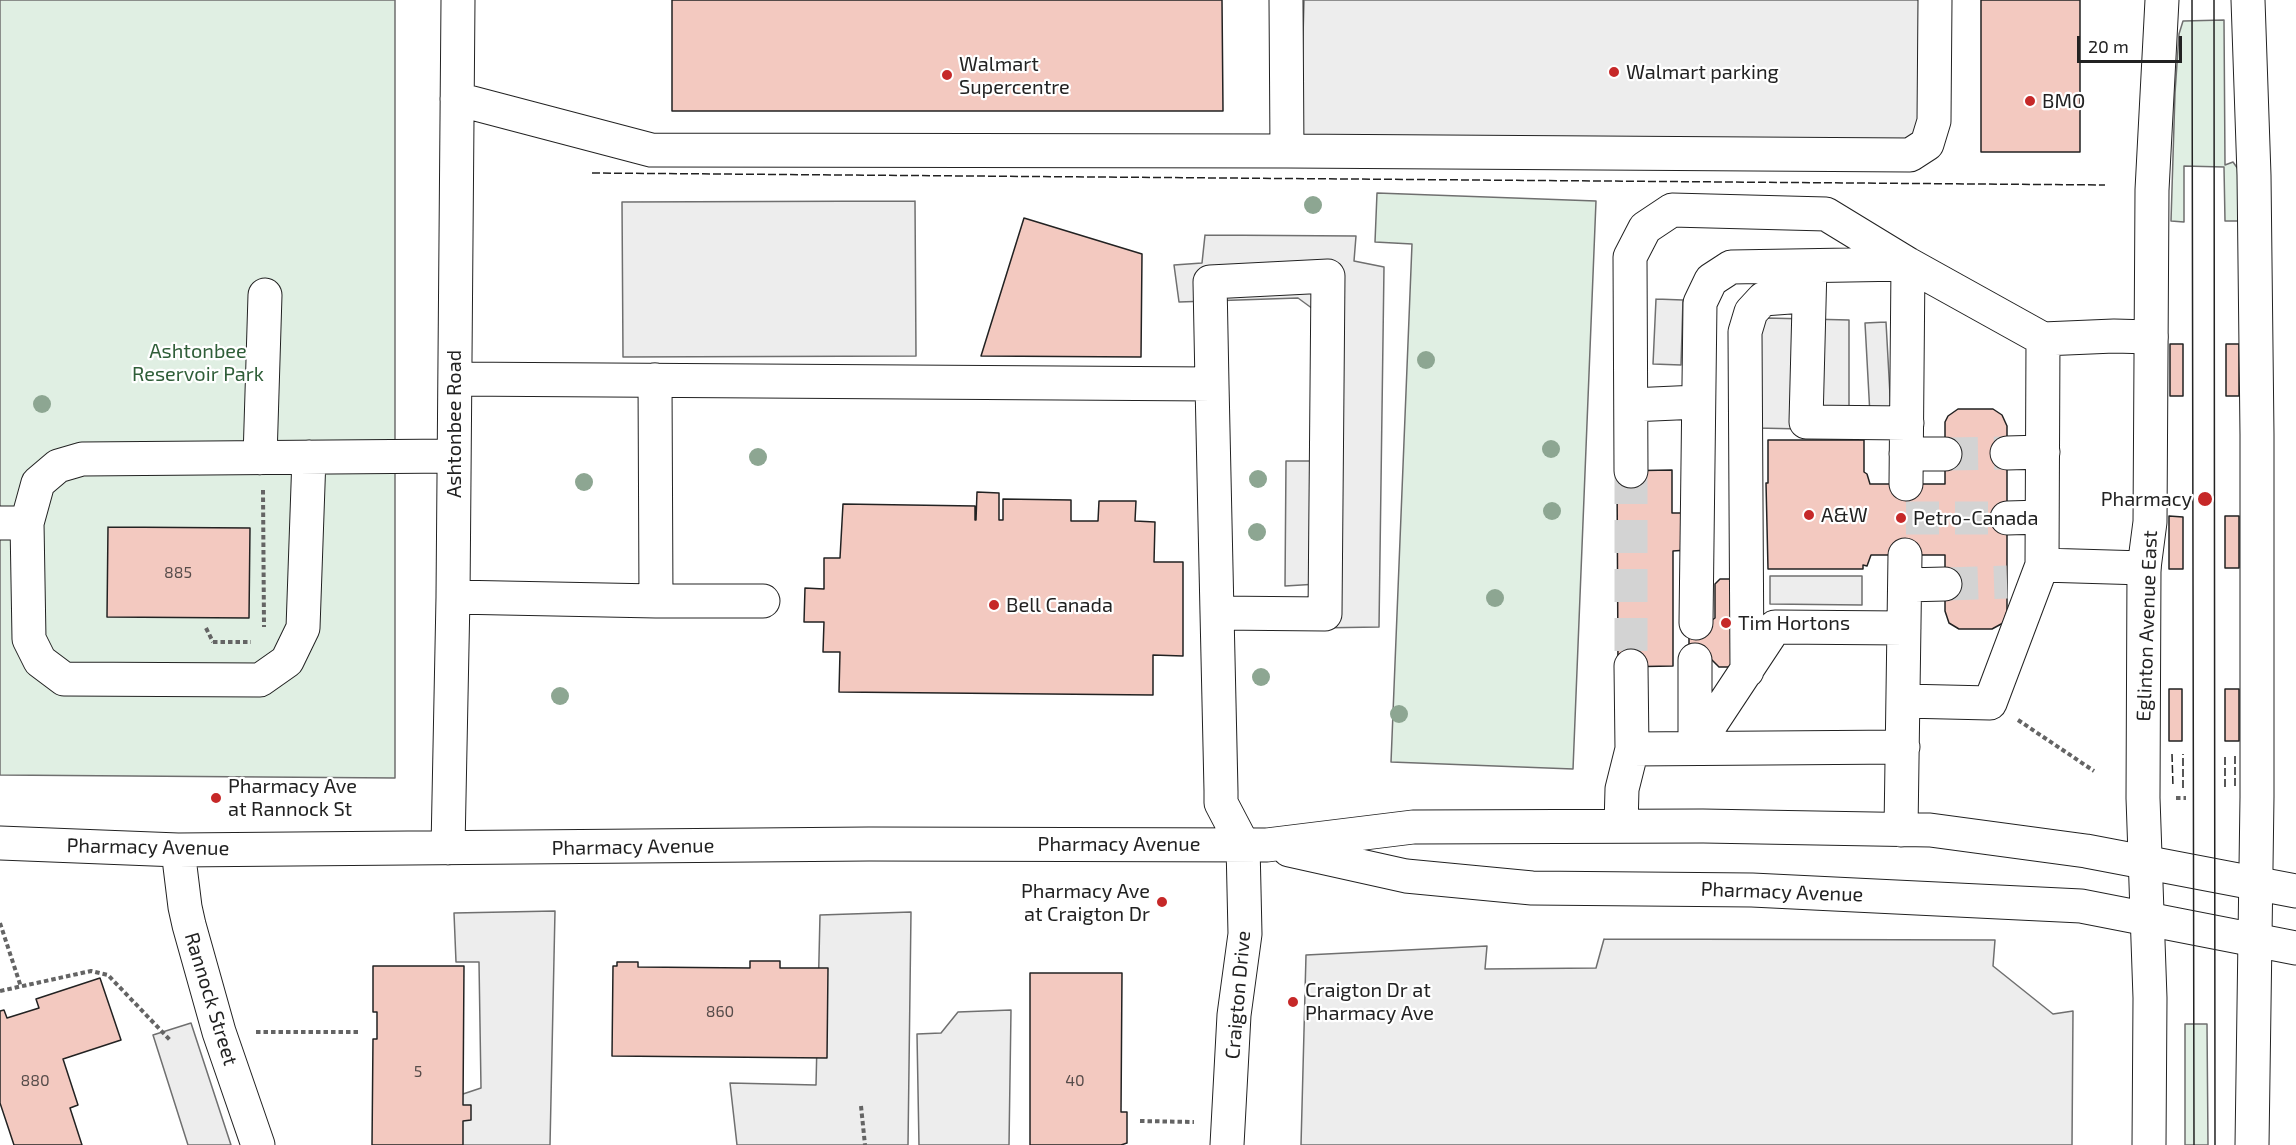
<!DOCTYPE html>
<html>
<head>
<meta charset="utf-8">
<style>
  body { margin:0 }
  #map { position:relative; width:2296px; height:1145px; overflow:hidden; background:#fff; font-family:"Exo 2",sans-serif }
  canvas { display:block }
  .scale { position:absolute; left:2077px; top:36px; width:105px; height:27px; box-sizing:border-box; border:3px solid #222; border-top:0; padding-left:8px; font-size:18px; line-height:21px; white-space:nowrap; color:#222; -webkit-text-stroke:4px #fff; paint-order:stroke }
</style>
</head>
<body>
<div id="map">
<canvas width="2296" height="1145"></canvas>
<div class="scale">20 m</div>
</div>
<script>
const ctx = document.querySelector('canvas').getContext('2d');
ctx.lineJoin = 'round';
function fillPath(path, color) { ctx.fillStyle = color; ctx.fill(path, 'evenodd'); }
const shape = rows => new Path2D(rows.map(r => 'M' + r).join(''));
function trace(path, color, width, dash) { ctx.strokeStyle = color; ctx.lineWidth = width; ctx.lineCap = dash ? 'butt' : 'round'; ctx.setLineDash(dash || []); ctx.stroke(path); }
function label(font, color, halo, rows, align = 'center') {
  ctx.font = font + ' "Exo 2",sans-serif'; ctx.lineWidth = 4.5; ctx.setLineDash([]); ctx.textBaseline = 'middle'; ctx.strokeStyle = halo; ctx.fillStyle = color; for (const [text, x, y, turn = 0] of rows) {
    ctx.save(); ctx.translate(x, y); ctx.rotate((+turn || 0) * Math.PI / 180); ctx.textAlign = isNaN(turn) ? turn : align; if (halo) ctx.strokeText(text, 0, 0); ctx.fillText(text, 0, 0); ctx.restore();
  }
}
const green = shape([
  [0,0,395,0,395,778,0,775,0,0],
  [2224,20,2225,165,2233,162,2238,169,2238,221,2225,221,2224,167,2184,166,2184,222,2171,221,2175,93,2179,34,2183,21,2224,20],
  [1377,193,1596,201,1573,769,1391,762,1412,244,1375,242,1377,193],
  [2185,1024,2207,1024,2208,1145,2185,1145,2185,1024]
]);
const parking = shape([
  [1304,0,1927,0,1927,145,1300,145,1304,0],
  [915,201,916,356,623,357,622,202,915,201],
  [1205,235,1356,236,1354,261,1384,267,1379,627,1316,628,1318,584,1285,586,1286,461,1317,461,1313,309,1298,298,1179,302,1174,265,1202,263,1205,235],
  [1656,299,1683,300,1681,365,1653,364,1656,299],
  [1766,318,1849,320,1849,430,1756,428,1757,328,1766,318],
  [1886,322,1891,413,1870,415,1865,323,1886,322],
  [1770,576,1862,576,1862,605,1770,604,1770,576],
  [555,911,550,1145,459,1145,460,1095,481,1088,479,962,456,962,454,913,555,911],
  [911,912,908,1145,737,1145,730,1083,816,1085,820,915,911,912],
  [1604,939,1995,940,1993,966,2053,1014,2073,1011,2072,1145,1301,1145,1306,955,1487,946,1485,969,1596,968,1604,939],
  [1011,1010,1009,1145,919,1145,917,1034,941,1033,958,1012,1011,1010],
  [191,1023,231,1145,188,1145,153,1035,191,1023]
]);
const building = shape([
  [672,0,1222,0,1223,111,672,111,672,0],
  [1981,0,2080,0,2080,152,1981,152,1981,0],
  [1024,218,1142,254,1141,357,981,356,1024,218],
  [2170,344,2183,344,2183,396,2170,396,2170,344],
  [2226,344,2239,344,2239,396,2226,396,2226,344],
  [1958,409,1993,409,2002,415,2007,426,2007,611,2003,623,1992,629,1959,629,1949,623,1945,611,1945,555,1871,555,1867,566,1863,565,1863,569,1768,569,1766,483,1768,483,1768,440,1864,440,1864,472,1867,474,1870,484,1945,484,1945,422,1948,416,1958,409],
  [1672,470,1672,513,1686,513,1687,550,1673,551,1673,666,1618,667,1617,471,1672,470],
  [977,492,999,493,999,520,1003,520,1003,499,1071,500,1071,521,1098,521,1099,501,1136,501,1135,521,1155,522,1154,562,1183,562,1183,656,1153,655,1153,695,839,692,840,652,823,652,824,622,804,622,805,588,824,589,824,558,840,558,843,504,975,506,975,520,976,520,977,492],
  [2169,516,2183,517,2183,569,2169,569,2169,516],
  [2225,516,2239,516,2239,568,2225,568,2225,516],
  [108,527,250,528,249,618,107,617,108,527],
  [1720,579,1739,579,1739,667,1719,667,1712,660,1689,660,1689,623,1708,623,1715,618,1715,584,1720,579],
  [2169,689,2182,689,2182,741,2169,741,2169,689],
  [2225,689,2239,689,2239,741,2225,741,2225,689],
  [750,961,780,961,780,968,828,968,827,1058,612,1056,613,966,617,966,617,962,638,962,638,967,750,968,750,961],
  [373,966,464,966,463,1105,471,1105,471,1120,463,1121,463,1145,372,1145,373,1039,377,1039,377,1012,373,1012,373,966],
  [1030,973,1122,973,1121,1112,1127,1112,1127,1143,1121,1145,1030,1145,1030,973],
  [100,978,121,1040,63,1059,78,1105,70,1108,82,1145,14,1145,0,1103,0,1011,4,1010,7,1018,39,1008,36,999,100,978]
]);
const minorTunnel = shape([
  [1945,454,2007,453],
  [1631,471,1631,666],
  [1906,518,2007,518],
  [1945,584,2007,582]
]);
const path = shape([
  [263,490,264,627],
  [206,628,213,642],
  [213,642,251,642],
  [2018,720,2094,771],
  [2176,798,2186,798],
  [0,923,21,987],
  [0,991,91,971,108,975,171,1041],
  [256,1032,360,1032],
  [861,1106,865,1145],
  [1140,1121,1194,1122]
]);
const minor = shape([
  [1286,0,1287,151,1910,155,1927,144,1934,121,1935,0],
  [457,99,651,150,1287,151],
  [1810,266,1806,422,1907,423],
  [2043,339,2042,565,2144,568],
  [455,379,1212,384],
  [655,380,656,601],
  [1631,405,1698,402],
  [2007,453,2043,452],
  [1906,454,1945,454],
  [260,458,265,295],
  [1631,471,1630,257,1645,228,1672,210,1826,214,1908,264,2043,339,2114,336,2151,337],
  [1906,484,1908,264],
  [2007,518,2042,517],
  [0,523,27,523,38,483,58,466,82,459,454,456],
  [27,523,29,639,40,661,64,679,260,680,287,661,303,628,309,457],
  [1905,585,1945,584],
  [453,597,656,601,763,601],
  [1217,613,1325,614,1328,276,1210,282,1212,384,1217,613,1221,791,1221,803,1243,845,1245,934,1234,1015,1227,1145],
  [1696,623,1700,303,1711,280,1731,267,1908,264],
  [1695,660,1695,748],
  [1631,666,1632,749],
  [1747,671,1745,332,1751,312,1763,299,1790,297,1810,266],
  [1903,701,1990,703,2042,565],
  [1695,748,1775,627,1904,628],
  [1621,826,1622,789,1632,749,1903,747],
  [1901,830,1905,555],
  [0,843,178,850,869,844,1267,845,1413,827,1703,826,1930,830,2086,851,2296,891],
  [448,848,453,597,458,0],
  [178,850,185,907,189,925,219,1032,258,1145],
  [1289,850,1406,876,1532,888,1752,890,2081,906,2296,948]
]);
const major = shape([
  [2248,0,2254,175,2257,435,2257,797,2252,1145],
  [2149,1145,2150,998,2143,798,2144,568,2150,522,2152,190,2162,0]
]);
const tram = shape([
  [2192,0,2194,1145],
  [2214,0,2215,1145]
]);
const fence = shape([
  [592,173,2105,185],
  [2172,754,2173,787],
  [2235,756,2235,787],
  [2225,787,2225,756],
  [2183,788,2183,754]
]);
const trees = [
  [1313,205],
  [1426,360],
  [42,404],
  [1551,449],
  [758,457],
  [1258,479],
  [584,482],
  [1552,511],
  [1257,532],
  [1495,598],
  [1261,677],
  [560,696],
  [1399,714]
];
const markers = [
  [1614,72,6,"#c62828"],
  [947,75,6,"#c62828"],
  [2030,101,6,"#c62828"],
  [2205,499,8,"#c62828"],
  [1809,515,6,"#c62828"],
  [1901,518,6,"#c62828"],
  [994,605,6,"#c62828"],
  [1726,623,6,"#c62828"],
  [216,798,6,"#c62828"],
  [1162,902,6,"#c62828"],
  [1293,1002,6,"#c62828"]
];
const numberNames = [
  ["885",178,573],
  ["860",720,1012],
  ["5",418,1072],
  ["880",35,1081],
  ["40",1075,1081]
];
const poiNames = [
  ["Walmart",959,64],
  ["Supercentre",959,87],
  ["Walmart parking",1626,72],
  ["BMO",2042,101],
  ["Pharmacy",2192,499,"right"],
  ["A&W",1821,515],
  ["Petro-Canada",1913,518],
  ["Bell Canada",1006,605],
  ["Tim Hortons",1738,623],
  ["Pharmacy Ave",228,786],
  ["at Rannock St",228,809],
  ["Pharmacy Ave",1150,891,"right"],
  ["at Craigton Dr",1150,914,"right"],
  ["Craigton Dr at",1305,990],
  ["Pharmacy Ave",1305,1013]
];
const parkNames = [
  ["Ashtonbee",198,351],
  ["Reservoir Park",198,374]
];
const streetNames = [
  ["Ashtonbee Road",454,424,-90],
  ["Eglinton Avenue East",2147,626,-88],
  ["Pharmacy Avenue",1119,844],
  ["Pharmacy Avenue",148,847,1],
  ["Pharmacy Avenue",633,847,-1],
  ["Pharmacy Avenue",1782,892,2],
  ["Craigton Drive",1238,995,-85],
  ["Rannock Street",211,999,73]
];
fillPath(green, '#e0efe3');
trace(green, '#6f6f6f', 1.5);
fillPath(parking, '#ededed');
trace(parking, '#6f6f6f', 1.5);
fillPath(building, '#f3c9c0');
trace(building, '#222', 1.5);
trace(minorTunnel, '#d3d3d3', 33, [33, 16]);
trace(minor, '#222', 35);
trace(major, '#222', 35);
trace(path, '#646464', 4, [4.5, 3]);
trace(minor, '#fff', 33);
trace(major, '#fff', 33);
trace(tram, '#222', 1.5);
trace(fence, '#222', 1.5, [8, 3]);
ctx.fillStyle = '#8da692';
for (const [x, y] of trees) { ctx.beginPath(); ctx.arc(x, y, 9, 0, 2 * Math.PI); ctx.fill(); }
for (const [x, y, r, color] of markers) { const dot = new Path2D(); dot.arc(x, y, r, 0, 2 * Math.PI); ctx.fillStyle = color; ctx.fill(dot); trace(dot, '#fff', 2); }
label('16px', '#564c4a', null, numberNames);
label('20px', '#222', '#fff', poiNames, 'left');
label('20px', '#2f5e38', '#fff', parkNames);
label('20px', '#222', '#fff', streetNames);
</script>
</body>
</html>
